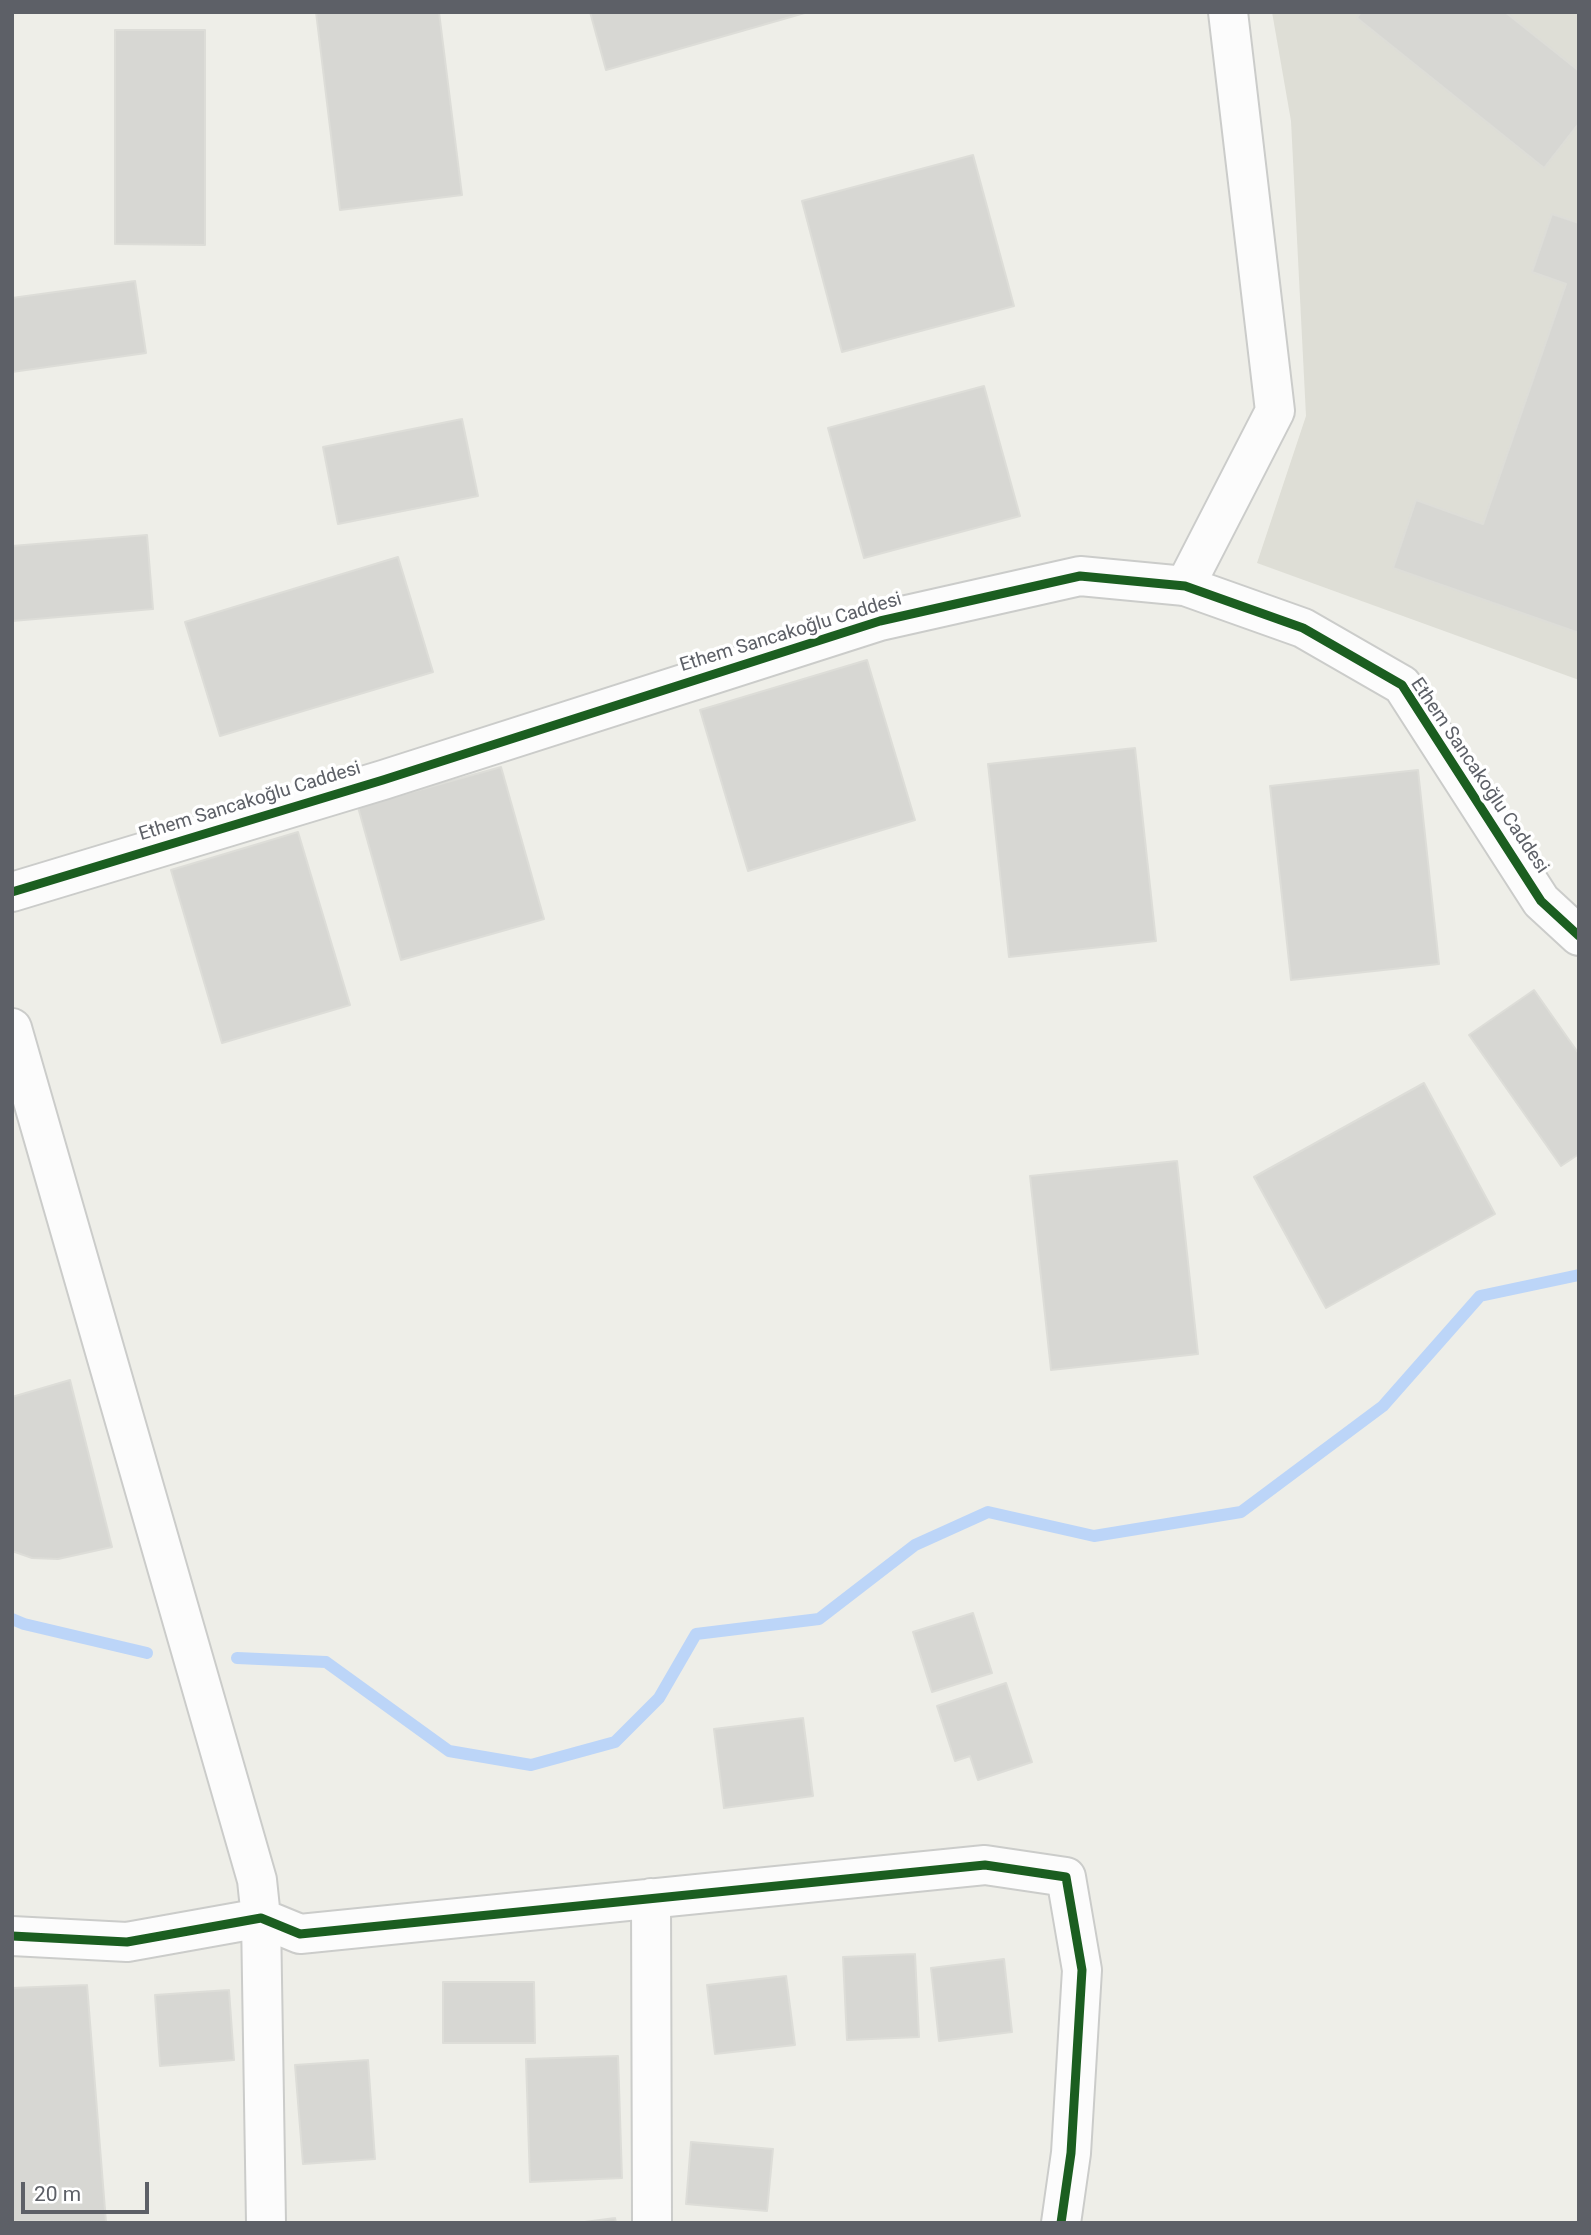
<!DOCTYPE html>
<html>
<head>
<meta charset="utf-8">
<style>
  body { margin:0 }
  #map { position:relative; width:1591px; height:2235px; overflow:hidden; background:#eeeee8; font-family:Roboto,sans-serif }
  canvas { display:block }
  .frame { position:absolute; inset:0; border:14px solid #5d6067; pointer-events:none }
  .scale { position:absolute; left:21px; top:2182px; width:128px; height:32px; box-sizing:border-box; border:4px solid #5d6067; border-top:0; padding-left:9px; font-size:21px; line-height:24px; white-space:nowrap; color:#5d6067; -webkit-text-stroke:5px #fff; paint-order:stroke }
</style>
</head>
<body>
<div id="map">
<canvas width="1591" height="2235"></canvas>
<div class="frame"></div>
<div class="scale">20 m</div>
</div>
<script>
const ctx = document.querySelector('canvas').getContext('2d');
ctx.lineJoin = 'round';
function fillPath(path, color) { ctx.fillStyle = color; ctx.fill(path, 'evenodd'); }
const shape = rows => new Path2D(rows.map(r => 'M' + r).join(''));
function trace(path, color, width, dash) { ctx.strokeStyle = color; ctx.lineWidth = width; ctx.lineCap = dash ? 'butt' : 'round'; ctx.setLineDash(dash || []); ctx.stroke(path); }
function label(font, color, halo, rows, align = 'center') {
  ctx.font = font + ' Roboto,sans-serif'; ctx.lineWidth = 7; ctx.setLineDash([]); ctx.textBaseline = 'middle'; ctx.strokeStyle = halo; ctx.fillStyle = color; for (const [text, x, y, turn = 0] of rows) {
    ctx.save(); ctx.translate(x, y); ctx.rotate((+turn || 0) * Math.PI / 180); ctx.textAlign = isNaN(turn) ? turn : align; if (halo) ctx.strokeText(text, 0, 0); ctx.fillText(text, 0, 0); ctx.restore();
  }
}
const education = shape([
  [1272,12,1579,12,1579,680,1257,563,1306,416,1291,121]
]);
const stream = shape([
  [12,1619,24,1624,147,1653],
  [237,1658,326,1662,449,1751,531,1765,615,1742,659,1698,696,1634,819,1619,915,1545,988,1512,1094,1536,1241,1512,1383,1406,1480,1296,1579,1275]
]);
const building = shape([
  [316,12,439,12,462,195,340,210,316,12],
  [590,12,808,12,606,70,590,12],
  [1361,12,1505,12,1579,71,1579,123,1544,168,1357,18,1361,12],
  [115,30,205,30,205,245,115,244,115,30],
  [973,155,1014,306,842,352,802,201,973,155],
  [1552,214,1579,223,1579,633,1393,568,1416,500,1483,524,1566,284,1532,272,1552,214],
  [135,281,146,353,12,372,12,298,135,281],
  [984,386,1020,516,864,558,828,428,984,386],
  [462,419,478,496,338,524,323,447,462,419],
  [147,535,153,609,12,621,12,546,147,535],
  [398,557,433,672,220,736,185,622,398,557],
  [867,660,915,820,748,871,700,710,867,660],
  [1135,748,1156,941,1009,957,988,764,1135,748],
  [501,767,544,919,401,960,358,807,501,767],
  [1418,770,1439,964,1291,980,1270,786,1418,770],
  [298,832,350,1005,222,1043,171,870,298,832],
  [1534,990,1579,1054,1579,1154,1561,1166,1469,1035,1534,990],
  [1424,1083,1495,1214,1326,1308,1254,1177,1424,1083],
  [1177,1161,1198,1354,1051,1370,1030,1176,1177,1161],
  [70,1380,112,1547,58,1559,32,1558,12,1551,12,1397,70,1380],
  [973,1613,992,1673,932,1692,913,1632,973,1613],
  [1006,1683,1032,1762,978,1780,970,1756,955,1761,937,1706,1006,1683],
  [803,1718,813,1796,724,1808,714,1729,803,1718],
  [915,1954,919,2037,847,2040,843,1957,915,1954],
  [1004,1959,1012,2032,939,2041,931,1968,1004,1959],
  [786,1976,795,2045,715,2054,707,1985,786,1976],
  [443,1982,534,1982,535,2043,443,2043,443,1982],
  [87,1985,106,2222,12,2221,12,1988,87,1985],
  [229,1990,234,2060,160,2066,155,1995,229,1990],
  [618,2056,622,2178,530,2182,526,2059,618,2056],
  [368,2060,375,2159,303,2164,295,2065,368,2060],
  [691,2142,773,2149,767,2211,686,2204,691,2142],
  [615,2218,616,2223,577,2223,615,2218]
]);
const minor = shape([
  [1185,586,1275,411,1228,12],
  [12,1028,257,1880,261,1918,266,2223],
  [651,1898,652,2223],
  [12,1936,127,1942,261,1918,300,1934,985,1865,1066,1877,1082,1970,1071,2153,1061,2223]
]);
const tertiary = shape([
  [12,892,383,780,880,621,1080,576,1185,586,1303,628,1402,685,1541,901,1579,936]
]);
const cycleway = shape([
  [12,892,383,780,880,621,1080,576,1185,586,1303,628,1402,685,1541,901,1579,936],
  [12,1936,127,1942,261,1918,300,1934,985,1865,1066,1877,1082,1970,1071,2153,1061,2223]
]);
const streetNames = [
  ["Ethem Sancakoğlu Caddesi",791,633,-17],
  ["Ethem Sancakoğlu Caddesi",1479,776,56],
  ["Ethem Sancakoğlu Caddesi",250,802,-17]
];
fillPath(education, '#deded6');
trace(stream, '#bcd5f8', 12);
fillPath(building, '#d7d7d3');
trace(building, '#ddddd8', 2);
trace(minor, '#cbccca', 42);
trace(tertiary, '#cbccca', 42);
trace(minor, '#fcfcfc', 38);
trace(tertiary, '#fcfcfc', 38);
trace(cycleway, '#1b5e20', 9);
label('19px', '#5d6067', '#fff', streetNames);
</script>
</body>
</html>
